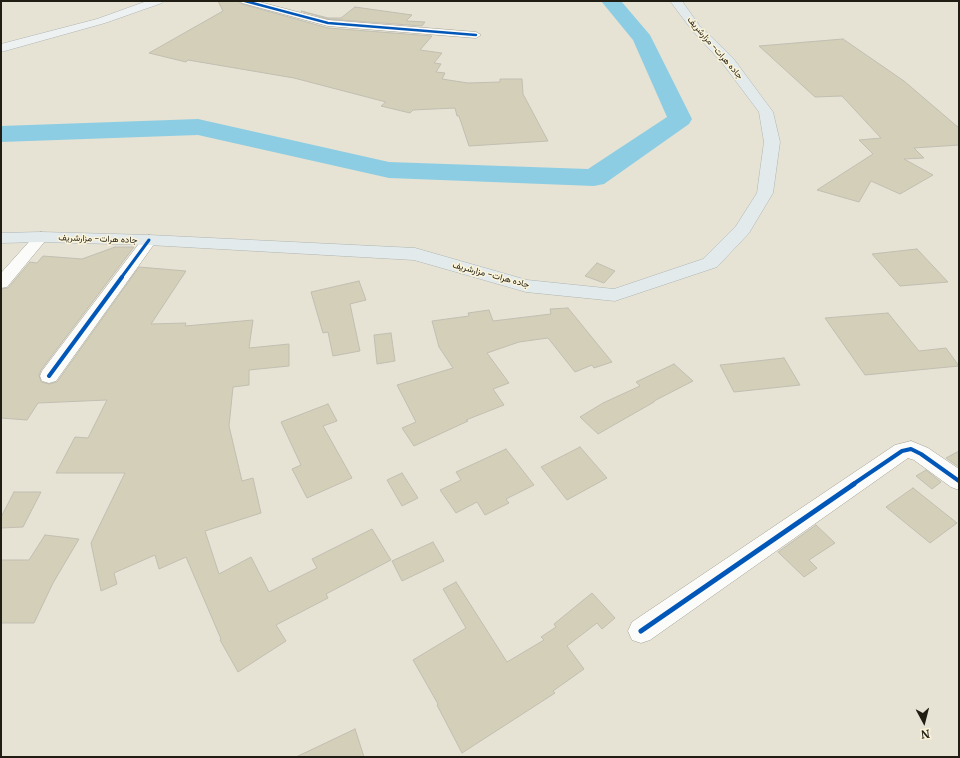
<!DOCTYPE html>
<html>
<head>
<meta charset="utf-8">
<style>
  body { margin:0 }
  #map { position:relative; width:960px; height:758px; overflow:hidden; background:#e6e3d4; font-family:Merriweather,serif }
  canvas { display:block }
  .frame { position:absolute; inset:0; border:2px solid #201e14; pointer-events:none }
  .north { position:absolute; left:904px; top:702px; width:40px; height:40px; -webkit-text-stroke:3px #fbf4d9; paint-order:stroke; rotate:173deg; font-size:11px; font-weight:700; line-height:16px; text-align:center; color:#201e14 }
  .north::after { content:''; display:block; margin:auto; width:14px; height:18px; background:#201e14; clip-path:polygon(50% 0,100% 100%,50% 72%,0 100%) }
</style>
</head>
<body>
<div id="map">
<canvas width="960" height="758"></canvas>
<div class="frame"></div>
<div class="north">N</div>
</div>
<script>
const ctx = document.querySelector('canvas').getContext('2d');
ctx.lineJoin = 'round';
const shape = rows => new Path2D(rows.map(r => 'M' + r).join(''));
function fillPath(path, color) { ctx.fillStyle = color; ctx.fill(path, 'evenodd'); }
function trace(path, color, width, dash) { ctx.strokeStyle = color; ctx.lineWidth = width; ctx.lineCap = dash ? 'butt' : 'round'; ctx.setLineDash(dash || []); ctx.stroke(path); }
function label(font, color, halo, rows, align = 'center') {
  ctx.font = font + ' Merriweather,Vazirmatn,serif'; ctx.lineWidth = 3; ctx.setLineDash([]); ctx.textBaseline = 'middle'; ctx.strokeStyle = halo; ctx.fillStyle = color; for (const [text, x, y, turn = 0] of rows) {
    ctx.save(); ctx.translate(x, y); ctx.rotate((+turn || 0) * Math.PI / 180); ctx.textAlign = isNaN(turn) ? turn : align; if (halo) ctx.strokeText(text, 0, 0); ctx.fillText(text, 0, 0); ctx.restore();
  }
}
const river = shape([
  [601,1,621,1,650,35,692,119,689,124,604,184,594,186,389,178,198,135,1,142,1,126,198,119,389,162,588,169,667,117,633,40,601,1]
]);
const building = shape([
  [218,1,238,1,242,4,328,28,432,36,420,50,442,53,434,63,441,64,436,72,445,73,442,79,468,83,500,82,500,79,522,79,523,94,548,141,469,146,459,116,457,116,455,108,413,110,410,113,381,106,386,102,294,78,188,60,186,62,149,53,223,11,218,1],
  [355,7,412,15,406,21,425,22,422,26,328,19,301,11,328,18,341,18,355,7],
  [843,39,904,81,959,128,959,145,914,148,924,158,904,159,933,175,900,194,871,181,859,202,817,190,873,154,859,140,881,138,842,96,815,97,759,46,843,39],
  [115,247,134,247,41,370,39,375,41,382,49,384,57,382,139,267,186,271,151,324,186,323,185,326,253,320,249,348,289,344,289,366,249,370,249,385,233,387,229,426,242,481,253,478,261,513,205,531,219,574,251,557,269,592,317,568,312,559,372,529,391,560,326,594,328,598,276,625,286,641,238,672,220,640,221,639,186,557,159,569,155,555,114,573,117,584,101,591,91,543,125,473,56,473,75,437,88,438,107,400,38,403,27,420,1,418,1,289,8,288,30,262,37,263,43,256,82,259,115,247],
  [917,249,948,282,900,286,872,254,917,249],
  [597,263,615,271,604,283,585,276,597,263],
  [359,281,366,300,350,304,360,351,333,356,328,332,323,333,311,292,359,281],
  [568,308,612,362,594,368,592,365,575,372,548,338,519,342,487,353,509,383,493,389,504,405,466,420,468,421,414,446,402,428,416,422,397,385,453,368,439,347,432,321,469,316,468,313,489,310,493,321,551,314,550,309,568,308],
  [888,313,919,351,946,348,959,366,865,375,825,318,888,313],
  [391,333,395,361,377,364,374,335,391,333],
  [784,358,800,385,734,392,720,365,784,358],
  [674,364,693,381,654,401,654,402,598,434,580,417,603,403,640,386,636,382,674,364],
  [328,404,337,421,323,426,352,478,307,498,292,469,301,465,281,422,328,404],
  [580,447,607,478,567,500,541,467,580,447],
  [506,449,534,485,506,499,509,503,485,515,477,502,456,513,440,490,461,480,456,472,506,449],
  [959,451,959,467,946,458,959,451],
  [926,470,941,482,932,489,916,476,926,470],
  [402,473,418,498,402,506,387,480,402,473],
  [913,488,957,523,930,543,886,507,913,488],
  [14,492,41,492,23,527,1,528,1,517,14,492],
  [816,525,835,543,809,560,817,568,804,577,778,552,816,525],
  [45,535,79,539,53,583,34,623,1,623,1,560,29,560,45,535],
  [433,542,444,561,402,581,392,561,433,542],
  [456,582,507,662,544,640,541,637,556,627,554,624,592,593,615,618,602,629,597,623,567,646,584,669,553,691,555,693,462,753,437,705,438,704,413,660,466,628,443,589,456,582],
  [355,729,364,757,296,757,355,729]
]);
const street = shape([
  [240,1,256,1,328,20,476,32,481,35,476,38,328,26,242,3,240,1],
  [41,232,46,234,49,237,46,240,7,287,1,288,1,273,36,234,41,232],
  [149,235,154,237,157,240,56,381,49,383,42,381,40,376,42,371,144,237,149,235],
  [911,441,928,448,959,469,959,490,951,487,914,460,908,458,650,640,641,643,632,640,628,631,632,622,895,445,911,441]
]);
const primary = shape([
  [147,1,164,1,162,3,105,23,1,52,1,44,97,19,147,1]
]);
const highway = shape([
  [670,1,682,1,699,25,733,58,773,112,780,142,773,193,749,233,717,267,615,301,526,292,414,260,149,245,41,242,1,243,1,233,41,232,149,235,415,248,527,280,614,289,703,259,736,226,757,193,764,142,759,112,723,64,691,29,670,1]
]);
const cyclewayFar3 = shape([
  [245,1,328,23,476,35]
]);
const cyclewayFar2 = shape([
  [121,278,149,240]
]);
const cyclewayFar1 = shape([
  [49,376,122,277],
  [852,485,902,451,911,449,921,454,959,481]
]);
const cycleway = shape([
  [641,631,854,484]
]);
const farStreetnames = [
  ["جاده هرات- مزارشریف",715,48,49],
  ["جاده هرات- مزارشریف",98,239,2],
  ["جاده هرات- مزارشریف",491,275,15]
];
fillPath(river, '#8dcde3');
fillPath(building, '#d4cfb8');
trace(building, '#c1beb2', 1);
trace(street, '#a4a296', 1);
trace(primary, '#afb5b2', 1);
trace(highway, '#afb5b2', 1);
fillPath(street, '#fbfbf9');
fillPath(primary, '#edf1f2');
fillPath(highway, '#e3eaec');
trace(cyclewayFar3, '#0057b8', 2.5);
trace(cyclewayFar2, '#0057b8', 3);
trace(cyclewayFar1, '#0057b8', 4);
trace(cycleway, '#0057b8', 5);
label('9px', '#201e14', '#fbf4d9', farStreetnames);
</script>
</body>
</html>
